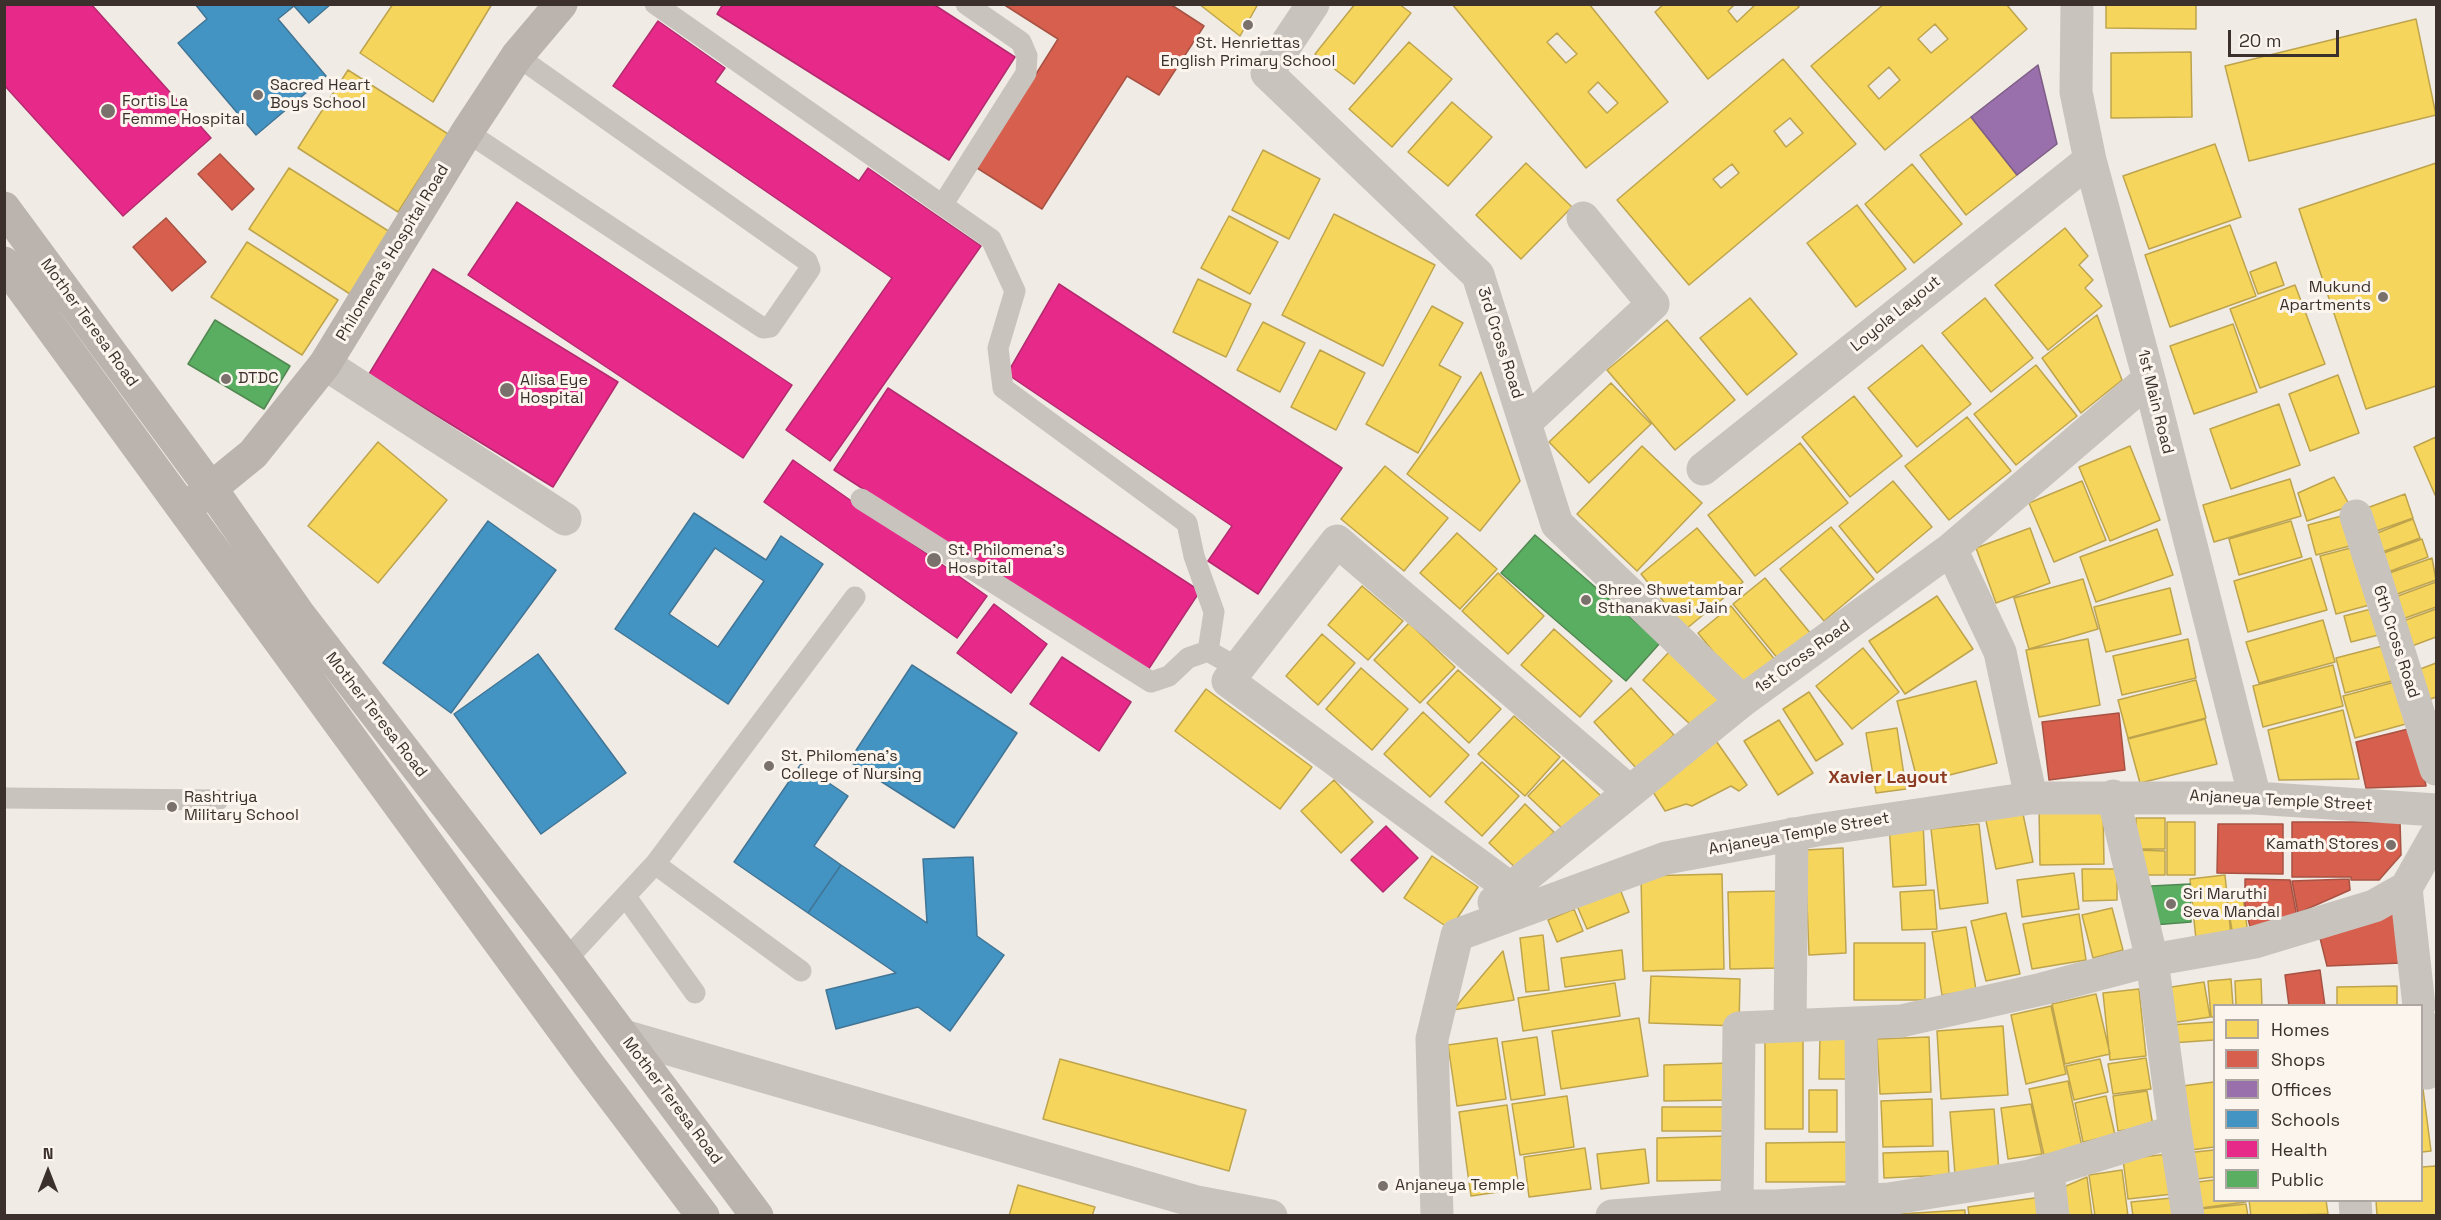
<!DOCTYPE html>
<html>
<head>
<meta charset="utf-8">
<style>
  body { margin:0 }
  #map { position:relative; width:2441px; height:1220px; overflow:hidden; background:#f0ebe5; font-family:"Space Grotesk",sans-serif }
  canvas { display:block }
  .frame { position:absolute; inset:0; border:6px solid #3b302b; pointer-events:none }
  .legend { position:absolute; left:2213px; top:1004px; width:210px; height:198px; box-sizing:border-box; background:#fbf5ee; border:2px solid #aea6a0; margin:0; padding:8px 10px; list-style:none; font-size:18px; color:#3b302b }
  .legend li { display:flex; align-items:center; gap:12px; height:30px }
  .legend b { width:30px; border:2px solid #aea6a0 }
  .north { position:absolute; left:18px; top:1142px; width:60px; height:60px; -webkit-text-stroke:4px #fbf5ee; paint-order:stroke; rotate:0deg; font-size:16px; font-weight:700; line-height:24px; text-align:center; color:#3b302b }
  .north::after { content:''; display:block; margin:auto; width:21px; height:27px; background:#3b302b; clip-path:polygon(50% 0,100% 100%,50% 72%,0 100%) }
  .scale { position:absolute; left:2228px; top:30px; width:111px; height:27px; box-sizing:border-box; border:3px solid #3b302b; border-top:0; padding-left:8px; font-size:18px; line-height:21px; white-space:nowrap; color:#3b302b; -webkit-text-stroke:4px #fbf5ee; paint-order:stroke }
</style>
</head>
<body>
<div id="map">
<canvas width="2441" height="1220"></canvas>
<div class="frame"></div>
<ul class="legend">
<li><b style="height:16px;background:#f6d55c"></b>Homes</li>
<li><b style="height:16px;background:#d6604d"></b>Shops</li>
<li><b style="height:16px;background:#9970ab"></b>Offices</li>
<li><b style="height:16px;background:#4393c3"></b>Schools</li>
<li><b style="height:16px;background:#e7298a"></b>Health</li>
<li><b style="height:16px;background:#5aae61"></b>Public</li>
</ul>
<div class="north">N</div>
<div class="scale">20 m</div>
</div>
<script>
const ctx = document.querySelector('canvas').getContext('2d');
ctx.lineJoin = 'round';
function fillPath(path, color) { ctx.fillStyle = color; ctx.fill(path, 'evenodd'); }
const shape = rows => new Path2D(rows.map(r => 'M' + r).join(''));
function trace(path, color, width, dash) { ctx.strokeStyle = color; ctx.lineWidth = width; ctx.lineCap = dash ? 'butt' : 'round'; ctx.setLineDash(dash || []); ctx.stroke(path); }
function label(font, color, halo, rows, align = 'center') {
  ctx.font = font + ' "Space Grotesk",sans-serif'; ctx.lineWidth = 6; ctx.setLineDash([]); ctx.textBaseline = 'middle'; ctx.strokeStyle = halo; ctx.fillStyle = color; for (const [text, x, y, turn = 0] of rows) {
    ctx.save(); ctx.translate(x, y); ctx.rotate((+turn || 0) * Math.PI / 180); ctx.textAlign = isNaN(turn) ? turn : align; if (halo) ctx.strokeText(text, 0, 0); ctx.fillText(text, 0, 0); ctx.restore();
  }
}
const homes = shape([
  [393,4,492,4,433,102,360,53,393,4],
  [1199,4,1258,4,1240,36,1199,4],
  [1355,4,1399,4,1411,13,1354,84,1315,54,1355,4],
  [1452,4,1589,4,1668,102,1586,168,1452,4],
  [1557,33,1577,54,1566,63,1547,42,1557,33],
  [1598,82,1618,103,1607,113,1588,92,1598,82],
  [1664,4,1735,4,1728,11,1737,22,1756,4,1797,4,1799,7,1708,79,1655,12,1664,4],
  [1884,4,2006,4,2027,29,1885,150,1811,66,1884,4],
  [1935,24,1948,39,1931,53,1918,39,1935,24],
  [1889,67,1900,80,1879,99,1868,86,1889,67],
  [2106,4,2196,4,2196,29,2106,28,2106,4],
  [2416,19,2436,115,2249,161,2225,66,2416,19],
  [1409,42,1452,79,1392,147,1349,109,1409,42],
  [2191,52,2192,117,2111,118,2111,53,2191,52],
  [1783,59,1856,144,1689,285,1617,200,1783,59],
  [1790,118,1803,133,1786,147,1774,131,1790,118],
  [1732,164,1739,173,1721,188,1713,179,1732,164],
  [348,70,448,134,398,212,298,148,348,70],
  [1452,102,1492,137,1448,186,1408,152,1452,102],
  [1971,117,2017,175,1966,215,1920,155,1971,117],
  [2215,144,2241,217,2149,249,2123,176,2215,144],
  [1263,150,1320,179,1289,239,1232,210,1263,150],
  [1526,163,1572,207,1521,259,1476,215,1526,163],
  [2436,163,2436,386,2366,409,2299,209,2436,163],
  [1912,164,1962,224,1914,263,1865,204,1912,164],
  [289,168,390,232,350,294,249,229,289,168],
  [1857,205,1906,269,1856,307,1807,243,1857,205],
  [1334,214,1435,265,1383,366,1282,315,1334,214],
  [1229,216,1278,242,1250,294,1201,268,1229,216],
  [2230,225,2256,296,2170,327,2145,255,2230,225],
  [2065,228,2088,256,2079,265,2093,280,2085,288,2102,306,2048,350,1995,285,2065,228],
  [247,242,338,300,302,355,211,297,247,242],
  [2276,262,2284,285,2258,294,2250,272,2276,262],
  [1198,279,1251,304,1226,357,1173,332,1198,279],
  [2295,285,2325,364,2260,388,2230,309,2295,285],
  [1750,298,1797,354,1747,395,1700,338,1750,298],
  [1985,298,2033,358,1991,392,1942,333,1985,298],
  [1432,306,1463,323,1439,365,1461,377,1418,453,1366,424,1432,306],
  [2097,315,2122,380,2081,413,2042,358,2097,315],
  [1667,320,1735,400,1675,450,1607,370,1667,320],
  [1263,322,1305,343,1280,392,1237,370,1263,322],
  [2233,324,2257,392,2194,414,2170,346,2233,324],
  [1922,345,1971,404,1917,447,1868,388,1922,345],
  [1320,350,1365,373,1336,430,1291,407,1320,350],
  [2036,365,2077,416,2016,465,1974,414,2036,365],
  [1481,372,1520,481,1480,531,1407,474,1481,372],
  [2338,375,2359,433,2310,451,2289,394,2338,375],
  [1611,383,1651,424,1589,483,1549,442,1611,383],
  [1854,396,1902,456,1850,497,1802,437,1854,396],
  [2279,404,2300,465,2231,489,2210,429,2279,404],
  [1967,417,2011,471,1949,520,1905,466,1967,417],
  [2436,437,2436,497,2414,447,2436,437],
  [378,442,447,500,378,583,308,526,378,442],
  [1800,443,1848,503,1755,576,1708,515,1800,443],
  [1642,446,1702,503,1637,571,1577,514,1642,446],
  [2130,446,2160,520,2110,541,2079,467,2130,446],
  [1385,466,1448,518,1404,571,1341,519,1385,466],
  [2334,477,2350,506,2307,521,2298,493,2334,477],
  [2290,479,2301,516,2214,542,2203,505,2290,479],
  [1893,481,1932,527,1877,573,1839,526,1893,481],
  [2082,481,2106,540,2054,562,2029,503,2082,481],
  [2405,494,2413,518,2365,535,2356,512,2405,494],
  [2349,514,2357,544,2316,555,2308,525,2349,514],
  [2413,519,2420,538,2374,555,2367,537,2413,519],
  [2291,521,2302,557,2239,575,2229,539,2291,521],
  [1831,527,1874,579,1824,621,1780,569,1831,527],
  [1697,528,1743,582,1686,629,1641,574,1697,528],
  [2030,528,2050,583,1996,603,1976,548,2030,528],
  [2157,529,2173,575,2096,602,2080,557,2157,529],
  [1457,533,1497,569,1460,609,1420,573,1457,533],
  [2422,539,2428,557,2380,575,2373,557,2422,539],
  [2362,545,2377,603,2336,614,2320,556,2362,545],
  [2311,558,2327,610,2248,632,2234,581,2311,558],
  [2432,558,2436,580,2389,597,2381,576,2432,558],
  [1498,573,1544,616,1508,654,1462,611,1498,573],
  [1765,578,1811,634,1779,660,1733,604,1765,578],
  [2083,579,2098,629,2029,649,2014,598,2083,579],
  [2436,582,2436,607,2394,622,2387,600,2436,582],
  [1362,586,1403,621,1368,660,1328,625,1362,586],
  [2170,588,2181,634,2106,652,2094,607,2170,588],
  [1937,596,1973,649,1905,694,1869,641,1937,596],
  [1731,606,1776,661,1743,688,1698,633,1731,606],
  [2379,607,2386,633,2351,642,2344,616,2379,607],
  [2436,609,2436,637,2404,649,2395,624,2436,609],
  [2323,620,2335,662,2259,683,2246,642,2323,620],
  [1409,623,1455,667,1420,703,1374,660,1409,623],
  [1554,629,1612,681,1580,717,1521,665,1554,629],
  [1322,634,1355,663,1318,705,1286,676,1322,634],
  [2088,639,2100,705,2039,717,2026,650,2088,639],
  [2188,639,2196,678,2122,695,2113,656,2188,639],
  [2394,643,2403,678,2345,693,2336,658,2394,643],
  [1863,648,1899,692,1852,729,1816,686,1863,648],
  [1670,651,1722,699,1694,728,1643,680,1670,651],
  [2436,663,2436,697,2420,703,2410,673,2436,663],
  [2333,665,2343,706,2263,727,2253,686,2333,665],
  [1361,668,1408,709,1372,750,1326,709,1361,668],
  [1458,670,1501,709,1469,743,1427,703,1458,670],
  [2196,680,2206,718,2128,738,2118,700,2196,680],
  [2402,680,2413,722,2355,738,2343,696,2402,680],
  [1976,681,1997,763,1918,783,1897,701,1976,681],
  [1631,688,1674,735,1637,769,1594,722,1631,688],
  [1206,689,1312,767,1280,809,1175,731,1206,689],
  [1809,692,1843,744,1816,761,1783,709,1809,692],
  [2343,710,2359,779,2279,780,2268,730,2343,710],
  [1423,712,1469,755,1430,797,1384,754,1423,712],
  [1514,716,1560,757,1525,796,1478,754,1514,716],
  [2205,719,2217,764,2140,783,2128,739,2205,719],
  [1779,720,1813,773,1778,795,1744,741,1779,720],
  [1897,728,1906,789,1876,793,1866,733,1897,728],
  [1714,738,1747,785,1739,791,1731,786,1692,806,1686,804,1665,811,1650,787,1714,738],
  [1563,760,1601,796,1566,832,1528,796,1563,760],
  [1482,762,1519,796,1482,836,1445,802,1482,762],
  [1334,780,1373,822,1341,853,1301,811,1334,780],
  [1525,804,1554,832,1518,870,1489,843,1525,804],
  [2039,807,2103,807,2104,864,2040,865,2039,807],
  [2022,809,2033,862,1996,869,1985,816,2022,809],
  [2136,818,2165,818,2165,849,2136,849,2136,818],
  [1923,822,1926,885,1893,887,1889,824,1923,822],
  [2167,822,2195,822,2195,875,2167,875,2167,822],
  [1979,824,1988,903,1940,909,1931,829,1979,824],
  [1843,848,1846,953,1809,955,1805,850,1843,848],
  [2135,850,2165,851,2165,875,2134,875,2135,850],
  [1432,856,1478,887,1450,929,1404,898,1432,856],
  [2082,869,2117,869,2117,900,2083,901,2082,869],
  [2074,873,2079,909,2022,917,2017,880,2074,873],
  [1722,874,1724,969,1643,971,1641,876,1722,874],
  [2225,875,2231,936,2196,940,2190,879,2225,875],
  [1618,884,1629,912,1587,929,1575,901,1618,884],
  [1934,890,1937,929,1902,930,1900,892,1934,890],
  [1777,891,1779,968,1730,969,1728,892,1777,891],
  [2243,898,2248,934,2233,936,2227,900,2243,898],
  [2112,908,2123,950,2093,958,2082,915,2112,908],
  [1574,909,1583,931,1557,942,1548,920,1574,909],
  [2006,913,2020,974,1986,981,1971,921,2006,913],
  [2079,914,2086,960,2032,969,2023,924,2079,914],
  [1966,927,1976,990,1942,995,1932,932,1966,927],
  [1543,935,1549,990,1526,992,1520,938,1543,935],
  [1854,943,1925,943,1925,1000,1854,1000,1854,943],
  [1622,950,1625,979,1565,987,1561,958,1622,950],
  [1503,951,1514,1000,1453,1010,1503,951],
  [1651,976,1740,979,1739,1026,1649,1023,1651,976],
  [2231,979,2233,1006,2214,1006,2214,1017,2211,1017,2208,981,2231,979],
  [2261,979,2262,1006,2236,1006,2235,981,2261,979],
  [2204,982,2210,1017,2171,1023,2165,988,2204,982],
  [1615,983,1620,1016,1523,1031,1518,998,1615,983],
  [2397,986,2397,1006,2337,1006,2337,987,2397,986],
  [2139,989,2146,1056,2110,1060,2103,993,2139,989],
  [2096,994,2110,1054,2065,1064,2052,1004,2096,994],
  [2051,1006,2066,1074,2026,1084,2011,1015,2051,1006],
  [1639,1018,1648,1076,1561,1089,1552,1031,1639,1018],
  [2214,1022,2214,1040,2171,1043,2170,1025,2214,1022],
  [2003,1026,2008,1095,1941,1099,1937,1031,2003,1026],
  [1537,1037,1545,1095,1511,1100,1502,1042,1537,1037],
  [1820,1037,1849,1037,1848,1079,1819,1079,1820,1037],
  [1929,1037,1931,1092,1880,1094,1877,1039,1929,1037],
  [1497,1038,1506,1099,1457,1106,1448,1045,1497,1038],
  [1765,1040,1803,1040,1803,1129,1765,1129,1765,1040],
  [2146,1058,2151,1089,2113,1094,2108,1064,2146,1058],
  [1060,1059,1246,1110,1229,1171,1043,1119,1060,1059],
  [2100,1059,2108,1092,2074,1100,2066,1066,2100,1059],
  [1731,1063,1732,1100,1664,1101,1664,1065,1731,1063],
  [2068,1081,2082,1147,2044,1155,2029,1089,2068,1081],
  [2422,1081,2431,1151,2422,1152,2422,1081],
  [2214,1082,2214,1147,2183,1151,2174,1087,2214,1082],
  [1809,1090,1837,1090,1837,1132,1809,1132,1809,1090],
  [2147,1091,2153,1126,2118,1131,2113,1096,2147,1091],
  [1567,1096,1574,1147,1520,1155,1512,1104,1567,1096],
  [2106,1096,2115,1135,2083,1142,2075,1103,2106,1096],
  [1932,1099,1933,1146,1883,1147,1881,1101,1932,1099],
  [2031,1104,2042,1154,2008,1159,2001,1108,2031,1104],
  [1507,1105,1519,1189,1471,1196,1459,1112,1507,1105],
  [1662,1107,1728,1107,1729,1131,1662,1131,1662,1107],
  [1994,1109,1999,1171,1955,1174,1950,1112,1994,1109],
  [1731,1136,1731,1180,1657,1181,1657,1138,1731,1136],
  [1850,1142,1850,1182,1766,1182,1766,1143,1850,1142],
  [1585,1148,1591,1189,1529,1197,1524,1157,1585,1148],
  [1645,1149,1649,1183,1601,1189,1597,1154,1645,1149],
  [2214,1150,2214,1177,2188,1180,2185,1153,2214,1150],
  [1948,1151,1949,1175,1884,1178,1883,1153,1948,1151],
  [2178,1153,2182,1193,2128,1199,2123,1159,2178,1153],
  [2436,1166,2436,1216,2377,1216,2376,1200,2422,1200,2422,1167,2436,1166],
  [2122,1170,2128,1216,2095,1216,2089,1175,2122,1170],
  [2087,1177,2092,1216,2061,1216,2059,1189,2087,1177],
  [2214,1180,2214,1200,2246,1202,2193,1209,2190,1183,2214,1180],
  [1018,1185,1095,1207,1092,1216,1009,1216,1018,1185],
  [2042,1197,2044,1216,1969,1216,1968,1207,2042,1197],
  [2182,1197,2184,1216,2133,1216,2131,1202,2182,1197],
  [2249,1200,2326,1200,2328,1214,2251,1216,2249,1200],
  [2246,1204,2248,1216,2191,1216,2191,1210,2246,1204],
  [1965,1210,1965,1216,1899,1216,1899,1214,1965,1210]
]);
const shops = shape([
  [1003,4,1170,4,1204,26,1159,95,1127,76,1042,209,977,168,1058,39,1003,4],
  [220,154,254,189,232,210,198,174,220,154],
  [166,218,206,262,172,291,133,247,166,218],
  [2119,713,2125,770,2049,780,2042,722,2119,713],
  [2416,727,2426,786,2366,788,2356,742,2416,727],
  [2292,822,2400,822,2401,855,2379,880,2351,880,2351,877,2292,877,2292,822],
  [2218,824,2283,824,2283,874,2217,873,2218,824],
  [2245,879,2290,880,2297,917,2251,930,2245,908,2245,879],
  [2349,879,2350,890,2298,913,2292,881,2349,879],
  [2399,906,2401,963,2327,966,2319,934,2399,906],
  [2320,970,2325,1006,2289,1006,2285,975,2320,970]
]);
const offices = shape([
  [2038,65,2057,144,2017,175,1971,117,2038,65]
]);
const schools = shape([
  [195,4,331,4,309,23,294,6,278,19,326,76,256,135,178,43,207,19,195,4],
  [694,513,766,560,781,536,823,564,728,704,615,629,694,513],
  [715,548,764,581,718,647,669,614,715,548],
  [488,521,556,570,451,713,383,663,488,521],
  [538,654,626,773,541,834,454,714,538,654],
  [912,665,1017,733,954,828,849,761,912,665],
  [801,764,848,796,814,846,841,865,808,913,734,862,801,764],
  [973,857,977,936,1004,955,950,1031,918,1007,836,1029,826,990,896,973,808,913,841,865,927,923,923,859,973,857]
]);
const health = shape([
  [4,4,91,4,211,138,123,216,4,85,4,4],
  [723,4,933,4,1015,57,949,160,717,14,723,4],
  [658,21,725,68,715,82,859,181,868,168,981,246,830,461,786,430,892,278,613,86,658,21],
  [517,202,792,385,743,458,468,275,517,202],
  [433,269,618,382,553,487,369,374,433,269],
  [1059,284,1342,468,1258,594,1208,561,1232,526,1007,374,1059,284],
  [888,388,1200,591,1146,673,834,470,888,388],
  [793,460,987,596,957,638,764,502,793,460],
  [994,604,1047,644,1011,693,957,653,994,604],
  [1062,657,1131,702,1099,751,1030,704,1062,657],
  [1386,826,1418,858,1383,892,1351,860,1386,826]
]);
const public = shape([
  [215,320,290,366,264,409,188,364,215,320],
  [1535,535,1660,643,1626,681,1501,573,1535,535],
  [2190,884,2191,922,2153,925,2151,886,2190,884]
]);
const lane = shape([
  [655,4,991,239,1015,291,998,348,1003,388,1187,523,1194,556,1214,612,1208,651],
  [467,132,763,328,770,327,810,269,807,261,517,56],
  [943,204,1026,73,1027,56,1021,42,966,4],
  [861,499,1151,682,1169,676,1188,658,1208,651,1238,668],
  [4,798,218,800],
  [655,864,855,597],
  [626,897,695,993],
  [566,960,655,864,801,971]
]);
const street = shape([
  [1313,4,1267,73,1478,275,1557,524,1742,701],
  [2077,4,2076,92,2090,160,2149,379,2255,798],
  [325,364,565,519],
  [1526,422,1653,304,1583,218],
  [1703,469,2090,160],
  [2356,516,2436,769],
  [1951,549,2000,652,2031,798],
  [1510,888,1228,681,1337,541,1629,791],
  [2406,888,2419,1006],
  [1494,902,1742,701,1951,549,2149,379],
  [1861,1023,1862,1201],
  [2422,1024,2427,1073,2422,1072],
  [1790,1026,1792,834],
  [624,1036,1197,1202,1271,1216],
  [2175,1131,2188,1216],
  [2048,1170,2053,1216],
  [2355,1200,2356,1216],
  [1737,1206,1739,1028,1901,1021,2042,989,2152,960,2255,942,2374,906,2406,888,2436,835],
  [1437,1216,1432,1039,1457,935,1666,858,1817,830,2031,798,2255,798,2436,810],
  [1612,1216,1737,1206,1776,1206,1889,1199,2030,1176,2175,1131,2152,960,2113,796]
]);
const secondary = shape([
  [4,208,212,490,298,613,566,960,757,1216],
  [4,263,589,1065,703,1216],
  [194,502,253,454,325,364,467,132,517,56,561,4]
]);
const markers = [
  [1248,25,6,"#7a716c"],
  [258,95,6,"#7a716c"],
  [108,111,8,"#7a716c"],
  [2383,297,6,"#7a716c"],
  [226,379,6,"#7a716c"],
  [507,390,8,"#7a716c"],
  [934,560,8,"#7a716c"],
  [1586,600,6,"#7a716c"],
  [769,766,6,"#7a716c"],
  [172,807,6,"#7a716c"],
  [2391,845,6,"#7a716c"],
  [2171,904,6,"#7a716c"],
  [1383,1186,6,"#7a716c"]
];
const poiNames = [
  ["St. Henriettas",1248,44,"center"],
  ["English Primary School",1248,62,"center"],
  ["Sacred Heart",270,86],
  ["Boys School",270,104],
  ["Fortis La",122,102],
  ["Femme Hospital",122,120],
  ["Mukund",2371,288,"right"],
  ["Apartments",2371,306,"right"],
  ["DTDC",238,379],
  ["Alisa Eye",520,381],
  ["Hospital",520,399],
  ["St. Philomena's",948,551],
  ["Hospital",948,569],
  ["Shree Shwetambar",1598,591],
  ["Sthanakvasi Jain",1598,609],
  ["St. Philomena's",781,757],
  ["College of Nursing",781,775],
  ["Rashtriya",184,798],
  ["Military School",184,816],
  ["Kamath Stores",2379,845,"right"],
  ["Sri Maruthi",2183,895],
  ["Seva Mandal",2183,913],
  ["Anjaneya Temple",1395,1186]
];
const streetNames = [
  ["Philomena's Hospital Road",393,253,-59],
  ["Loyola Layout",1896,314,-39],
  ["Mother Teresa Road",89,323,54],
  ["3rd Cross Road",1500,343,72],
  ["1st Main Road",2155,402,76],
  ["6th Cross Road",2396,642,72],
  ["1st Cross Road",1803,657,-36],
  ["Mother Teresa Road",376,715,52],
  ["Anjaneya Temple Street",2281,801,3],
  ["Anjaneya Temple Street",1799,834,-10],
  ["Mother Teresa Road",672,1101,53]
];
const neighbourhoodNames = [
  ["Xavier Layout",1888,778]
];
fillPath(homes, '#f6d55c');
trace(homes, '#bea44d', 1.5);
fillPath(shops, '#d6604d');
trace(shops, '#a85243', 1.5);
fillPath(offices, '#9970ab');
trace(offices, '#7d5d85', 1.5);
fillPath(schools, '#4393c3');
trace(schools, '#417595', 1.5);
fillPath(health, '#e7298a');
trace(health, '#b32b6e', 1.5);
fillPath(public, '#5aae61');
trace(public, '#518851', 1.5);
trace(lane, '#c9c3be', 21);
trace(street, '#c9c3be', 33);
trace(secondary, '#bab3ae', 33);
for (const [x, y, r, color] of markers) { const dot = new Path2D(); dot.arc(x, y, r, 0, 2 * Math.PI); ctx.fillStyle = color; ctx.fill(dot); trace(dot, '#fbf5ee', 2); }
label('16px', '#3b302b', '#fbf5ee', poiNames, 'left');
label('16px', '#3b302b', '#fbf5ee', streetNames);
label('bold 18px', '#8c3b22', '#fbf5ee', neighbourhoodNames);
</script>
</body>
</html>
